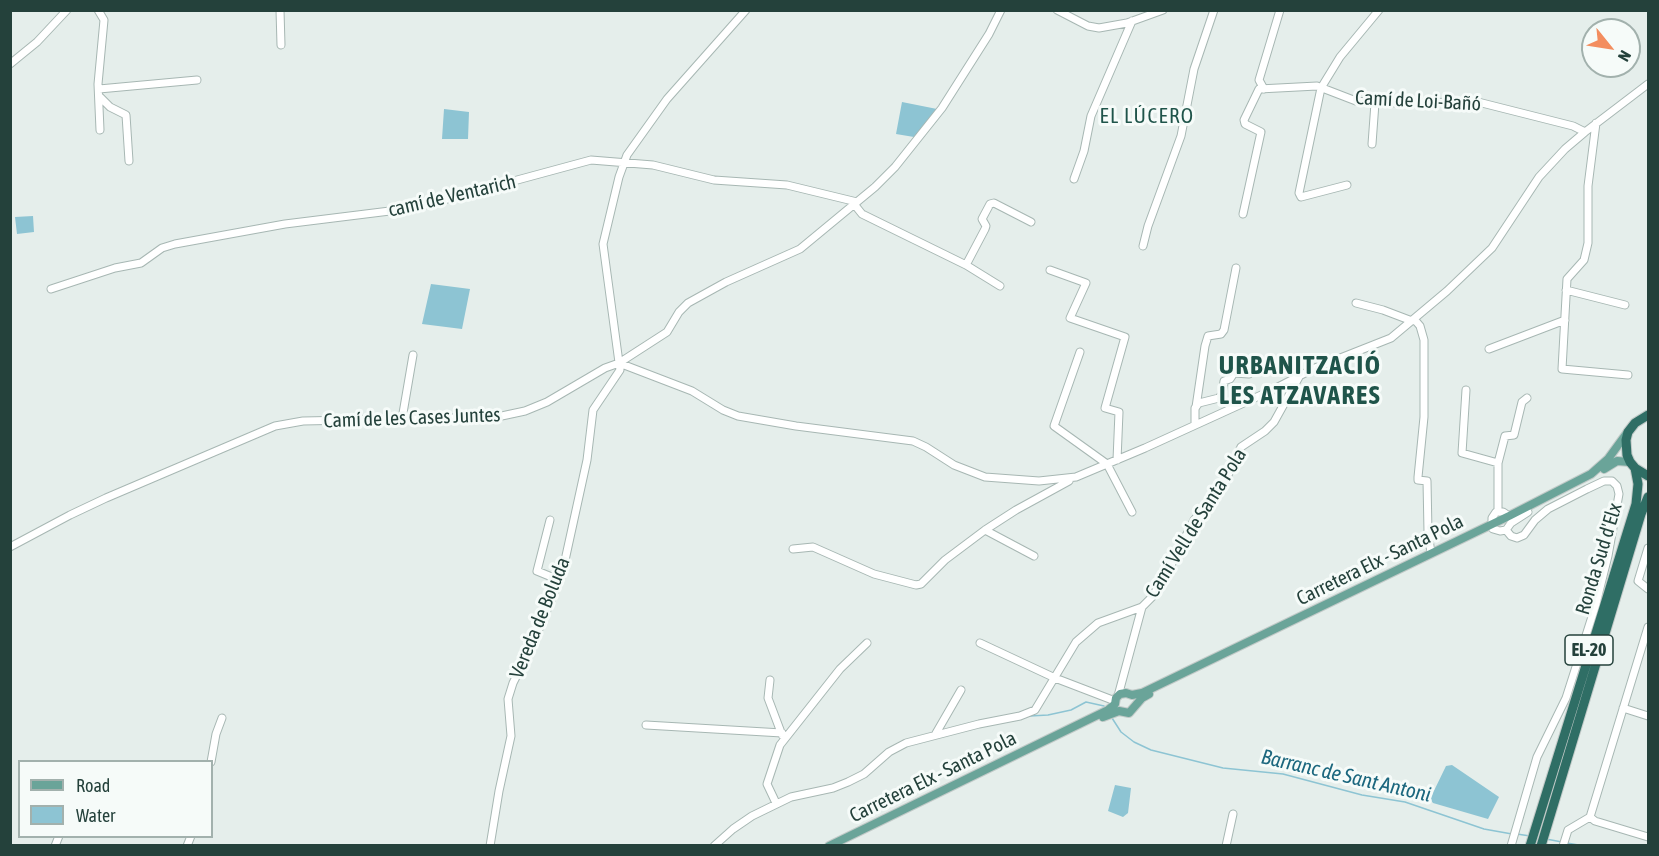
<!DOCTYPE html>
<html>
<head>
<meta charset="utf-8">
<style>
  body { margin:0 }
  #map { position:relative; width:1659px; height:856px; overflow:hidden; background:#e5eeeb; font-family:"Asap Condensed",sans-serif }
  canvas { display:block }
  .frame { position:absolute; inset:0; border:12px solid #24413b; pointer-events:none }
  .legend { position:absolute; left:18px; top:760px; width:195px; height:78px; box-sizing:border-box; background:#f6fbf9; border:2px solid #a2b1ad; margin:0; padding:8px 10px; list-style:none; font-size:18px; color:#24413b }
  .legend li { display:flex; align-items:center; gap:12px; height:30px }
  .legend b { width:30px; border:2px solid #a2b1ad }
  .north { position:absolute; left:1581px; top:18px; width:60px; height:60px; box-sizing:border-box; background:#f6fbf9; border:2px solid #a2b1ad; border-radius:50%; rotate:120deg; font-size:16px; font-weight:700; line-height:24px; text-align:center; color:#24413b }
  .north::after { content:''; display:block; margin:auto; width:21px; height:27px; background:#f38d5f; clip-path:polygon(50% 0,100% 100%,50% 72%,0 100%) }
</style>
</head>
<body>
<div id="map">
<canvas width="1659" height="856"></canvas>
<div class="frame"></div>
<ul class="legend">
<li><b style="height:8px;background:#6aa499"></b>Road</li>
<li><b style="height:16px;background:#8dc4d3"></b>Water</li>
</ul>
<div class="north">N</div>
</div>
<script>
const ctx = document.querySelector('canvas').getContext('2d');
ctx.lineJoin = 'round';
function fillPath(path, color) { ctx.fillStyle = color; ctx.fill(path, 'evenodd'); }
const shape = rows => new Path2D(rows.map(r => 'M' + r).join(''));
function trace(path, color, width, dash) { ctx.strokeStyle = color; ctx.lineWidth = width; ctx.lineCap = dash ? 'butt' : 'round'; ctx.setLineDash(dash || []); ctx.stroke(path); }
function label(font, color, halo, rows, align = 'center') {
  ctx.font = font + ' "Asap Condensed",sans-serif'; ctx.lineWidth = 6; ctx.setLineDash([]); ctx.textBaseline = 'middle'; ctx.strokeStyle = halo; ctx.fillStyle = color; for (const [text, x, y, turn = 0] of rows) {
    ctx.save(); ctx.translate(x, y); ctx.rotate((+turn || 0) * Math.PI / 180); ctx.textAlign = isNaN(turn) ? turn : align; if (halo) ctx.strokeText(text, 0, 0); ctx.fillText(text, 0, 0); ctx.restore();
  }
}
const water = shape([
  [902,102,937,109,936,113,914,137,896,134],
  [444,109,469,112,468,139,442,139],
  [33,216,34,232,17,234,15,217],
  [431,284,470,289,462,329,422,324],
  [1452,765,1499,797,1488,819,1433,803,1430,799,1446,766],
  [1115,785,1131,788,1128,813,1123,817,1108,811]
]);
const stream = shape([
  [1030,716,1048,715,1071,710,1086,702,1104,706],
  [1112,718,1121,732,1134,742,1151,750,1223,768,1283,774,1362,795,1405,802,1484,829,1512,834],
  [1517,834,1530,836],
  [1546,839,1562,842],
  [1567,843,1584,846]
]);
const minor = shape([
  [98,10,104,20,98,84,100,130],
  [280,10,281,45],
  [1057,10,1088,26,1099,28,1127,23,1163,10],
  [10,64,37,42,67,10],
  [99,89,197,80],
  [1264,89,1259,80,1280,10],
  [100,97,110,107,126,115,129,161],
  [1596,123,1588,186,1588,243,1584,260,1567,279,1562,369,1628,375],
  [1372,144,1375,103],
  [1074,179,1084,151,1091,116,1132,21],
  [1347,185,1301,197,1299,193,1321,88,1340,57,1379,10],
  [854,204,862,214,966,265,1000,286],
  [1243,214,1261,132,1245,124,1244,120,1259,89,1317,86,1356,101,1375,103,1478,102,1573,126,1585,132],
  [1143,246,1148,226,1181,136,1194,69,1214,10],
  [966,265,985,229,986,226,982,219,990,204,994,203,1031,222],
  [1050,270,1086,283,1070,318,1125,337,1105,408,1119,412,1117,460],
  [51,289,115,268,141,263,162,248,175,244,285,224,414,208,591,160,653,165,714,180,787,185,857,202],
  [1566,290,1625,305],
  [1356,303,1383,310,1412,321],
  [1414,319,1420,326,1424,340,1424,417,1418,477,1418,480,1427,481,1428,532,1431,553],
  [1489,349,1565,320],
  [1080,352,1054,426,1107,464,1132,512],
  [619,363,692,391,723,410,738,416,796,426,913,441,926,447,954,465,985,477,1039,481,1076,477,1145,448,1270,391,1315,368,1391,338,1447,291,1492,248,1539,177,1565,149,1585,132,1648,84],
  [1466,390,1462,453,1498,463],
  [1196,407,1205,346,1208,336,1221,334,1224,330,1236,268],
  [402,419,413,355],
  [1195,425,1195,408,1199,403,1219,398,1222,394,1224,381,1230,379,1234,373,1249,374],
  [1498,512,1498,463,1505,436,1514,435,1522,402,1527,398],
  [550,520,537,571,559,580],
  [1492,524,1492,518,1496,512,1503,512,1509,516],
  [1493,529,1500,531,1506,530,1511,536,1517,538,1524,535,1535,520,1548,509,1587,489,1604,481,1612,481,1617,486,1619,494,1608,556,1596,604,1566,698,1537,757,1511,846],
  [985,530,1034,556],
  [1506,530,1511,523,1528,512],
  [10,547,70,515,106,498,275,426,303,421,497,417,525,411,547,402,605,368,619,363,667,332,679,312,688,303,726,282,800,249,875,187,895,167,942,108,989,34,1001,10],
  [1648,548,1638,581,1648,589],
  [793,549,813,547,874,574,916,585,921,584,945,560,985,530,1016,510,1069,481],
  [980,643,1055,678,1115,701],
  [770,680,768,698,782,735],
  [1118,696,1142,607],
  [1623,708,1648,716],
  [646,725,782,733],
  [935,735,961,690],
  [211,762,216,734,222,718],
  [776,803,767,784,780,745,840,669,867,643],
  [1590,817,1648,627],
  [1590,817,1595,821,1648,837],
  [55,846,59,836],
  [187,846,191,836],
  [490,846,499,791,511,736,508,699,513,683,534,641,562,574,587,460,593,410,620,370,603,244,619,177,627,155,667,99,746,10],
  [714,846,733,829,752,816,791,797,833,788,848,782,864,774,889,752,906,743,979,724,1020,716,1035,710,1076,642,1098,623,1142,607,1152,597,1166,575,1194,520,1221,490,1241,447,1265,431,1274,422,1299,377],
  [1226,846,1233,814],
  [1563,846,1568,830,1590,817]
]);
const major = shape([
  [1604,469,1617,461,1630,462],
  [1103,717,1119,711,1129,713,1142,698,1149,694],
  [829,846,1108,710,1115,704,1116,698,1120,694,1126,693,1132,695,1142,693,1509,516,1591,474,1608,459,1627,433]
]);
const highway = shape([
  [1648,415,1635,423,1628,432,1626,440,1627,455,1630,462,1635,468,1648,476],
  [1530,846,1636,504,1638,484,1635,468],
  [1541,846,1641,514,1648,497]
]);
const shields = [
  [1589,650,48]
];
const shieldNames = [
  ["EL-20",1589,650]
];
const streetNames = [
  ["Camí de Loi-Bañó",1418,101,3],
  ["camí de Ventarich",452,196,-13],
  ["Camí de les Cases Juntes",412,418,-2],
  ["Camí Vell de Santa Pola",1196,523,-58],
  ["Ronda Sud d'Elx",1599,559,-73],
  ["Carretera Elx - Santa Pola",1380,560,-26],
  ["Vereda de Boluda",540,618,-68],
  ["Carretera Elx - Santa Pola",933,777,-26]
];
const neighbourhoodNames = [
  ["EL LÚCERO",1147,116]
];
const waterNames = [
  ["Barranc de Sant Antoni",1346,776,13]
];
const districtNames = [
  ["URBANITZACIÓ",1300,366],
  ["LES ATZAVARES",1300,396]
];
fillPath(water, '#8dc4d3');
trace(stream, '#8dc4d3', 1.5);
trace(minor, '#a7b7b3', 9);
trace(major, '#c2cac8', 10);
trace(highway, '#c2cac8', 11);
trace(minor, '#fff', 7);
trace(major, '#6aa499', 8);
trace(highway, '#2f6e65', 9);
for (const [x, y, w] of shields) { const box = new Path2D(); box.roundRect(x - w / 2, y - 15, w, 30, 4.5); ctx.fillStyle = '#f6fbf9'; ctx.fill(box); trace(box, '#24413b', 1.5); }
label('bold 18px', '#24413b', null, shieldNames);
label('20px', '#24413b', '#f6fbf9', streetNames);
ctx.letterSpacing = '1.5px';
label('21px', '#1f544a', '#f6fbf9', neighbourhoodNames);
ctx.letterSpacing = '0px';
label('italic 21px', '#1c677e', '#f6fbf9', waterNames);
ctx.letterSpacing = '1.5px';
label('bold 26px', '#1f544a', '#f6fbf9', districtNames);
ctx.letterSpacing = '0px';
</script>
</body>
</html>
